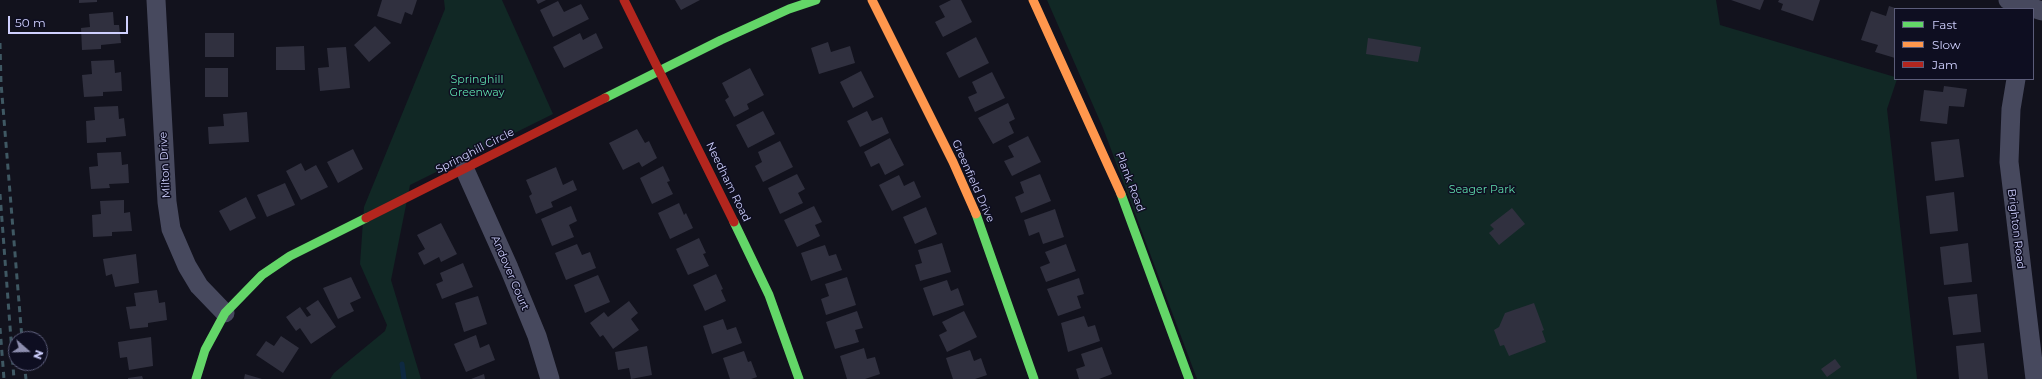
<!DOCTYPE html>
<html>
<head>
<meta charset="utf-8">
<style>
  body { margin:0 }
  #map { position:relative; width:2042px; height:379px; overflow:hidden; background:#12121d; font-family:Montserrat,sans-serif }
  canvas { display:block }
  .legend { position:absolute; left:1894px; top:8px; width:140px; height:72px; box-sizing:border-box; background:#0e0e21; border:1px solid #5b5c79; margin:0; padding:5px 7px; list-style:none; font-size:12px; color:#cfd0fe }
  .legend li { display:flex; align-items:center; gap:8px; height:20px }
  .legend b { width:20px; border:1px solid #5b5c79 }
  .north { position:absolute; left:8px; top:331px; width:40px; height:40px; box-sizing:border-box; background:#0e0e21; border:1px solid #5b5c79; border-radius:50%; rotate:110deg; font-size:11px; font-weight:700; line-height:16px; text-align:center; color:#cfd0fe }
  .north::after { content:''; display:block; margin:auto; width:14px; height:18px; background:#8d8eaf; clip-path:polygon(50% 0,100% 100%,50% 72%,0 100%) }
  .scale { position:absolute; left:8px; top:16px; width:120px; height:18px; box-sizing:border-box; border:2px solid #cfd0fe; border-top:0; padding-left:5px; font-size:12px; line-height:14px; white-space:nowrap; color:#cfd0fe; -webkit-text-stroke:3px #0e0e21; paint-order:stroke }
</style>
</head>
<body>
<div id="map">
<canvas width="2042" height="379"></canvas>
<ul class="legend">
<li><b style="height:5px;background:#63d668"></b>Fast</li>
<li><b style="height:5px;background:#ff974d"></b>Slow</li>
<li><b style="height:5px;background:#b3261e"></b>Jam</li>
</ul>
<div class="north">N</div>
<div class="scale">50 m</div>
</div>
<script>
const ctx = document.querySelector('canvas').getContext('2d');
ctx.lineJoin = 'round';
function fillPath(path, color) { ctx.fillStyle = color; ctx.fill(path, 'evenodd'); }
const shape = rows => new Path2D(rows.map(r => 'M' + r).join(''));
function trace(path, color, width, dash) { ctx.strokeStyle = color; ctx.lineWidth = width; ctx.lineCap = dash ? 'butt' : 'round'; ctx.setLineDash(dash || []); ctx.stroke(path); }
function label(font, color, halo, rows, align = 'center') {
  ctx.font = font + ' Montserrat,sans-serif'; ctx.lineWidth = 3; ctx.setLineDash([]); ctx.textBaseline = 'middle'; ctx.strokeStyle = halo; ctx.fillStyle = color; for (const [text, x, y, turn = 0] of rows) {
    ctx.save(); ctx.translate(x, y); ctx.rotate((+turn || 0) * Math.PI / 180); ctx.textAlign = isNaN(turn) ? turn : align; if (halo) ctx.strokeText(text, 0, 0); ctx.fillText(text, 0, 0); ctx.restore();
  }
}
const green = shape([
  [444,0,502,0,553,114,410,185,391,280,421,379,330,379,334,373,385,331,387,325,360,264,364,207,445,9],
  [1047,0,1716,0,1720,25,1895,77,1895,79,1897,79,1887,109,1917,379,1197,379,1103,128]
]);
const stream = shape([
  [402,364,404,379]
]);
const building = shape([
  [79,0,97,0,97,2,79,3],
  [382,0,417,0,412,15,405,12,401,24,377,16],
  [536,0,546,0,538,4],
  [675,0,700,0,681,10],
  [951,0,961,0,972,22,943,37,935,22,945,17,939,6],
  [1731,0,1764,0,1760,10],
  [1779,0,1820,0,1813,21,1781,10,1783,4,1778,2],
  [558,1,564,12,581,4,589,19,553,37,540,10],
  [1889,6,1895,8,1895,58,1875,52,1878,45,1861,40,1871,11,1886,16],
  [113,12,114,25,119,25,121,43,101,45,101,49,82,50,81,28,90,27,89,14],
  [375,26,391,43,369,62,354,45],
  [205,33,234,33,234,57,205,57],
  [580,33,583,40,596,33,603,48,564,68,553,47],
  [976,37,989,63,959,78,946,53],
  [1368,38,1421,47,1418,62,1366,54],
  [828,42,831,52,850,46,855,63,819,74,811,48],
  [304,46,305,70,276,70,276,47],
  [346,47,350,88,320,91,318,68,329,67,327,48],
  [114,60,115,73,121,72,122,91,103,92,103,96,84,97,82,75,92,74,91,61],
  [205,68,228,68,228,97,205,97],
  [750,68,764,95,747,104,749,109,734,117,725,100,729,97,722,83],
  [861,71,874,97,853,108,840,82],
  [992,72,1005,98,975,112,968,97,977,93,972,82],
  [1944,86,1967,89,1964,107,1949,106,1947,124,1920,121,1924,90,1943,92],
  [1008,103,1015,119,1009,122,1014,133,993,144,978,118],
  [118,106,119,119,124,118,126,136,106,138,106,142,87,143,86,121,95,120,94,107],
  [763,111,775,134,748,148,736,125],
  [867,111,872,121,882,117,889,133,860,147,847,121],
  [247,112,249,142,209,144,208,127,224,126,223,114],
  [637,129,645,143,649,141,657,158,642,167,639,162,623,170,609,143],
  [1028,136,1041,162,1012,176,1004,161,1014,157,1008,146],
  [890,138,904,165,885,175,879,163,871,167,864,152],
  [1959,139,1964,177,1935,181,1931,142],
  [780,141,793,167,763,182,755,166,762,162,758,152],
  [353,149,363,169,338,183,327,162],
  [121,152,122,165,128,164,129,183,109,184,110,188,91,189,89,167,98,166,97,153],
  [301,163,305,171,316,165,328,187,301,200,286,171],
  [663,166,670,181,667,182,673,194,652,204,640,178],
  [556,167,563,185,573,180,577,190,551,202,553,207,536,214,529,196,532,194,526,180],
  [797,174,805,189,798,193,803,203,780,214,768,188],
  [1040,174,1051,201,1021,213,1015,197,1024,193,1020,182],
  [899,175,904,186,914,181,921,197,892,211,879,185],
  [285,183,295,205,267,217,257,195],
  [1954,192,1958,231,1930,234,1926,196],
  [246,197,256,218,230,231,219,211],
  [124,200,124,213,130,212,132,231,112,232,112,236,93,237,92,215,101,214,100,201],
  [679,203,684,215,686,213,693,228,670,239,658,213],
  [571,206,577,221,569,225,574,237,552,246,541,219],
  [814,206,822,222,815,225,820,236,797,247,784,220],
  [926,207,937,234,915,244,903,217],
  [1512,208,1525,224,1499,245,1489,233,1494,229,1490,225],
  [1055,209,1064,237,1043,244,1039,232,1029,236,1024,220],
  [441,223,457,254,441,262,439,257,424,265,418,253,425,249,417,235],
  [699,238,706,253,703,254,709,266,688,275,676,249],
  [942,243,951,272,920,281,915,265,922,263,918,250],
  [1968,243,1972,282,1944,285,1940,247],
  [577,244,582,255,590,252,596,268,566,280,555,253],
  [1066,244,1076,271,1046,282,1040,267,1050,263,1045,252],
  [825,245,829,256,836,254,842,270,811,281,801,253],
  [136,254,139,283,115,287,112,274,106,276,103,259],
  [463,263,473,287,442,299,436,284,443,281,440,273],
  [716,274,723,289,721,290,726,301,705,311,693,285],
  [598,275,610,302,585,313,574,285],
  [351,277,361,298,350,303,354,311,338,319,323,288],
  [847,277,856,305,826,315,821,299,829,296,825,284],
  [1079,278,1084,294,1077,296,1081,308,1058,316,1047,289],
  [947,280,951,291,958,288,964,305,933,316,923,288],
  [157,290,159,303,165,302,167,320,148,323,148,327,130,329,126,307,136,306,134,293],
  [1977,294,1981,332,1953,335,1948,297],
  [478,296,487,324,464,332,455,303],
  [318,300,336,327,311,344,300,328,296,331,286,317,300,307,307,317,311,315,306,308],
  [629,301,638,313,631,319,639,330,613,349,603,335,600,337,590,323,604,312,608,317],
  [1534,303,1544,330,1542,331,1546,342,1509,356,1504,345,1500,346,1494,330,1499,327,1505,313],
  [857,311,863,328,855,330,859,342,835,349,826,322],
  [964,311,977,337,947,352,939,335,947,331,942,322],
  [1084,316,1088,327,1095,325,1100,341,1068,352,1061,323],
  [723,319,727,330,736,327,742,343,712,354,703,326],
  [476,335,480,348,489,344,495,360,466,372,454,344],
  [281,336,299,348,283,373,256,355,266,341,274,346],
  [151,337,153,366,129,370,127,357,120,358,118,342],
  [1984,343,1988,379,1959,379,1956,346],
  [647,346,652,375,631,379,629,368,618,370,615,352],
  [1102,347,1112,374,1099,379,1079,379,1076,369,1085,366,1081,354],
  [864,348,867,359,875,357,880,374,865,379,847,379,840,356],
  [970,350,974,361,981,358,987,375,975,379,953,379,946,358],
  [744,351,748,362,751,361,757,377,751,379,730,379,723,358],
  [1835,359,1841,367,1827,377,1821,369],
  [245,374,262,379,244,379],
  [484,374,485,379,471,379],
  [142,376,143,379,128,379,128,378]
]);
const street = shape([
  [156,0,167,202,171,229,187,266,199,286,225,313],
  [2008,0,2042,11],
  [2016,79,2011,109,2009,162,2035,379],
  [465,170,509,268,537,336,550,379]
]);
const fast = shape([
  [605,98,721,40,789,9,816,0],
  [1121,194,1189,379],
  [976,214,1034,379],
  [734,222,769,295,799,379],
  [196,379,205,350,225,313,262,275,290,256,366,218]
]);
const slow = shape([
  [872,0,953,162,976,214],
  [1033,0,1121,194]
]);
const jam = shape([
  [624,0,734,222],
  [366,218,605,98]
]);
const rail = shape([
  [0,43,1,83,22,339],
  [0,194,14,379],
  [0,328,4,379],
  [24,363,26,379]
]);
const parkNames = [
  ["Springhill",477,80],
  ["Greenway",477,93],
  ["Seager Park",1482,190]
];
const streetNames = [
  ["Springhill Circle",475,151,-27],
  ["Milton Drive",165,165,-93],
  ["Greenfield Drive",973,181,66],
  ["Needham Road",728,182,64],
  ["Plank Road",1130,182,69],
  ["Brighton Road",2016,229,83],
  ["Andover Court",510,273,67]
];
fillPath(green, '#112825');
trace(stream, '#0e2941', 5);
fillPath(building, '#30303f');
trace(street, '#47495e', 19);
trace(fast, '#63d668', 9);
trace(slow, '#ff974d', 9);
trace(jam, '#b3261e', 9);
trace(rail, '#3f5863', 3, [6, 5]);
label('11px', '#5ddcaa', '#0e0e21', parkNames);
label('11px', '#cfd0fe', '#0e0e21', streetNames);
</script>
</body>
</html>
